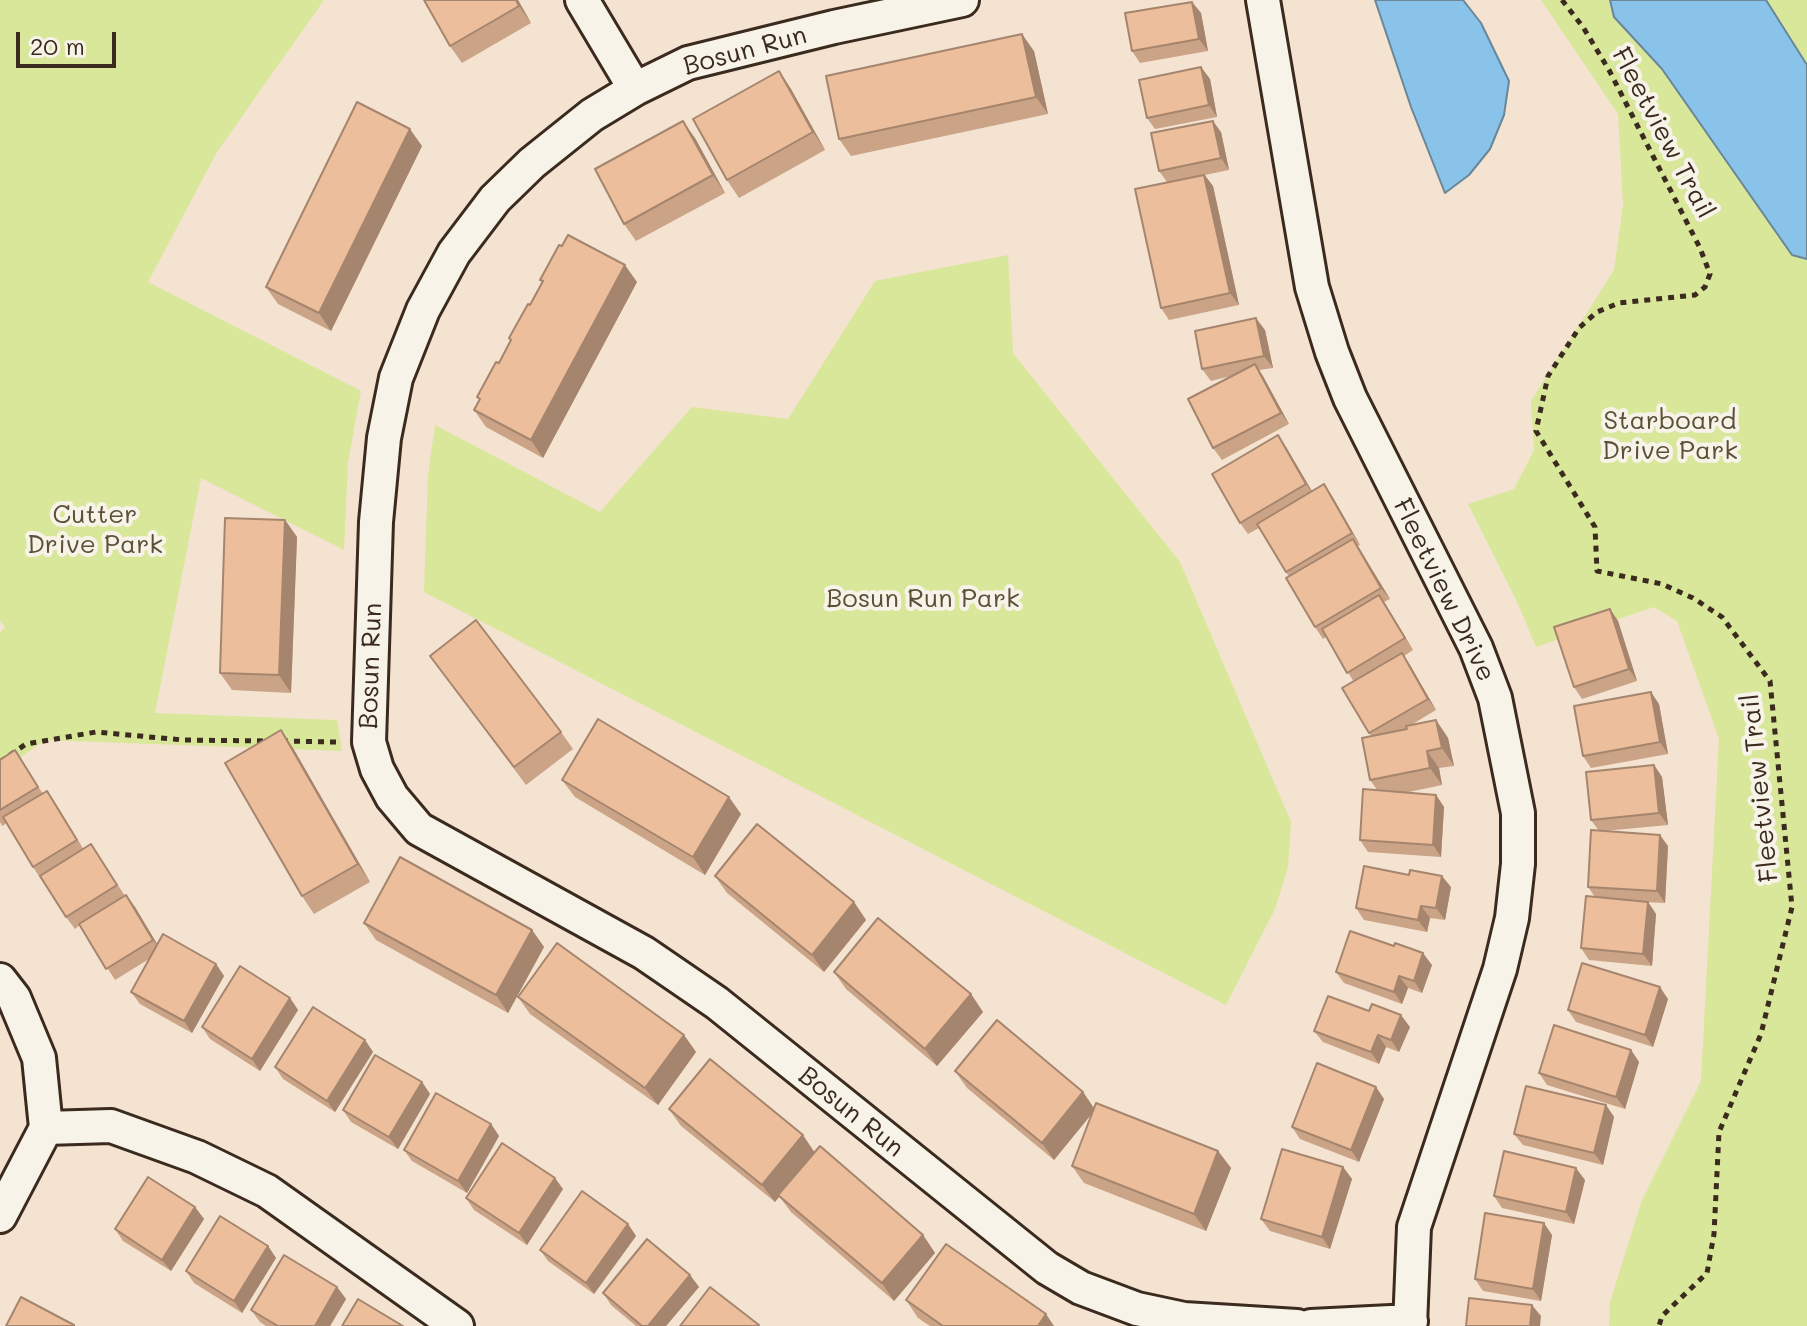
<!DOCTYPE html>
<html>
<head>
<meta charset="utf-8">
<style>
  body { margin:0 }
  #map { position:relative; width:1807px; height:1326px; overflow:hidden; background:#f4e3d1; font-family:Mali,sans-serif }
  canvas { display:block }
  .scale { position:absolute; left:16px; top:32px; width:100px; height:36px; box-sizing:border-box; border:4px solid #3b2a1e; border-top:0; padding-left:10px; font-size:24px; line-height:28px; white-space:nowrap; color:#3b2a1e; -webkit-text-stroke:6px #f7f3e8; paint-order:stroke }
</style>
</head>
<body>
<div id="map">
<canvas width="1807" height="1326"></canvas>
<div class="scale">20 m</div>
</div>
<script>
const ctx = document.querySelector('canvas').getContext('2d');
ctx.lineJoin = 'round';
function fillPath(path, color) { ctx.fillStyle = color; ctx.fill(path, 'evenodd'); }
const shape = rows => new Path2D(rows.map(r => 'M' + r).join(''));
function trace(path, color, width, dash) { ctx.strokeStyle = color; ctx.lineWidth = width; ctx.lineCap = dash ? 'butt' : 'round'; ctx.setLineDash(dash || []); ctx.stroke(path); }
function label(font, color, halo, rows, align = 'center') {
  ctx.font = font + ' Mali,sans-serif'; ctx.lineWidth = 8; ctx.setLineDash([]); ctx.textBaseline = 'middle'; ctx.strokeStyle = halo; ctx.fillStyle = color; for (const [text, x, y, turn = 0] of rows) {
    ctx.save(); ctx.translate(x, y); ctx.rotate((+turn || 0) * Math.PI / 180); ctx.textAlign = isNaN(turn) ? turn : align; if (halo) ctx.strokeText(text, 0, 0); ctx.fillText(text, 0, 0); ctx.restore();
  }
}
const green = shape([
  [0,0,324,0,217,152,148,282,361,391,348,462,344,550,201,478,155,713,337,720,342,751,45,740,0,772,0,633,5,627,0,621],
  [1541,0,1610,0,1614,17,1662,69,1792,255,1807,259,1807,1326,1609,1326,1610,1302,1642,1200,1701,1081,1719,739,1677,621,1654,607,1536,647,1518,604,1468,504,1514,489,1534,450,1531,401,1614,270,1623,205,1618,114],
  [1766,0,1807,0,1807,65],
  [1008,255,1013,353,1180,562,1291,822,1288,867,1275,909,1226,1005,424,592,428,475,435,425,600,512,692,407,788,419,875,281]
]);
const water = shape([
  [1375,0,1463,0,1481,23,1509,81,1504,115,1490,149,1469,175,1445,193,1411,107,1375,0],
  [1610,0,1766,0,1807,65,1807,259,1792,255,1662,69,1614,17,1610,0]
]);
const path = shape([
  [1562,0,1583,27,1609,70,1700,248,1710,274,1705,287,1695,295,1619,303,1597,312,1579,328,1548,376,1536,431,1595,527,1597,571,1662,584,1693,598,1722,617,1770,681,1792,907,1761,1034,1719,1132,1714,1234,1707,1273,1662,1316,1659,1326],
  [282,741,336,742],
  [0,762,26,744,96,732,183,740,268,741]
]);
const street = shape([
  [582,0,635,89],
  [962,0,834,27,688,63,635,89,592,115,532,163,495,199,454,253,423,310,396,378,384,438,376,522,369,742,377,769,392,797,419,829,644,953,717,1003,1047,1268,1081,1288,1137,1309,1184,1319,1297,1326],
  [1263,0,1312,287,1332,352,1350,398,1476,648,1495,698,1518,813,1518,864,1512,918,1500,969,1414,1227,1410,1326],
  [0,980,14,998,39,1058,46,1128,0,1216],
  [46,1128,111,1126,197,1157,267,1191,457,1326],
  [1311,1326,1411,1321]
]);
const wall = shape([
  [424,0,518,0,531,23,462,63,450,46],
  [1192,2,1201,13,1208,51,1140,63,1132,51],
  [1034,51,1048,114,851,156,839,139],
  [1201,67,1210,79,1217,117,1155,129,1147,118],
  [779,71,791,89,825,150,739,198,727,180],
  [1221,132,1229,170,1205,175,1213,186,1239,305,1169,320,1161,308,1167,182,1159,171],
  [695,138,725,193,636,241,624,224],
  [422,146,331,331,278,304,266,287],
  [540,280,637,282,543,458,486,427,474,410,479,399,477,397,499,363,511,341,509,338,530,305,542,282],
  [1265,330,1273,368,1259,370,1289,424,1222,460,1213,448,1231,376,1211,381,1202,369],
  [1286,447,1312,491,1332,496,1360,545,1357,546,1390,599,1384,602,1413,650,1404,656,1436,710,1411,725,1436,720,1448,738,1454,766,1439,768,1442,785,1404,793,1436,795,1444,807,1441,857,1368,852,1360,840,1378,791,1370,780,1371,736,1342,688,1354,682,1326,637,1323,639,1315,627,1289,577,1259,528,1248,534,1240,523],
  [285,520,297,537,291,693,232,690,220,673],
  [1610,609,1618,621,1637,681,1582,699,1574,687],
  [430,656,561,732,573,749,526,785],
  [1659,704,1668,754,1591,768,1583,756],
  [281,730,293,748,370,882,314,914,302,896],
  [15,750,43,794,47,791,55,803,83,849,91,844,125,896,126,895,135,907,157,945,216,964,224,976,192,1033,140,1004,131,992,149,959,115,980,80,925,75,929,66,917,33,867,7,823,2,826,0,822,0,760],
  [1654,765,1662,777,1668,825,1604,831,1668,846,1665,903,1644,902,1648,902,1656,914,1652,966,1589,960,1581,948,1595,897,1588,887,1599,831,1591,820],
  [562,780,741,814,705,875,575,797],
  [715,876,854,902,866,920,824,972,727,893],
  [1451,887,1445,920,1430,918,1427,932,1364,920,1356,908],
  [364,923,532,930,544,947,508,1013,376,940],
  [1394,946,1432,965,1422,993,1408,988,1402,1004,1344,983,1336,972],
  [834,972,971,994,983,1012,937,1066,846,989],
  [518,997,684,1035,696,1052,658,1105,530,1014],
  [290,998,298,1010,260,1071,210,1039,202,1027],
  [1668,999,1653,1047,1576,1022,1568,1010],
  [1410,1027,1399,1052,1386,1047,1379,1064,1323,1042,1314,1031],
  [365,1040,373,1052,335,1112,283,1079,275,1067],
  [1631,1050,1639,1062,1625,1109,1547,1085,1539,1073],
  [955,1071,1083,1092,1094,1108,1218,1151,1231,1168,1206,1231,1084,1183,1072,1166,1092,1113,1054,1160,967,1088],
  [422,1082,430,1094,398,1149,351,1122,343,1110],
  [1376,1087,1384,1099,1359,1162,1300,1139,1292,1127],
  [1606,1105,1614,1117,1603,1165,1523,1145,1514,1134],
  [669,1109,815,1152,923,1235,935,1253,894,1301,791,1212,779,1196,775,1202,681,1126],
  [491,1124,499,1136,467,1193,412,1161,404,1150],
  [1343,1167,1352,1179,1330,1249,1270,1231,1261,1219],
  [1585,1180,1574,1224,1502,1208,1494,1196],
  [563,1189,527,1245,474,1210,466,1198],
  [195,1207,204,1219,171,1271,123,1241,115,1229],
  [628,1224,636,1236,594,1294,548,1261,540,1250],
  [1552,1235,1541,1301,1483,1291,1475,1279],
  [268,1246,276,1258,242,1313,194,1283,186,1271],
  [690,1275,699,1287,666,1326,636,1326,611,1305,603,1293],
  [337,1287,346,1299,330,1326,266,1326,260,1322,251,1310],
  [906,1300,1054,1326,930,1326,918,1318]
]);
const shadedWall = shape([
  [516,0,518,0,531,23,519,6],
  [1192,2,1201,13,1208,51,1199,39],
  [1022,34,1034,51,1048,114,1036,97],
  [1201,67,1210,79,1217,117,1209,105],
  [779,71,791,89,825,150,813,132],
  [683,121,695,138,725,193,713,175],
  [1213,121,1221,132,1229,170,1221,158],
  [410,129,422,146,331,331,319,313],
  [1204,175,1213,186,1239,305,1230,293],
  [625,265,637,282,543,458,531,440],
  [1256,318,1265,330,1273,368,1264,356],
  [1255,364,1263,376,1289,424,1281,413],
  [1278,435,1286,447,1314,495,1306,484],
  [1324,484,1332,496,1360,545,1352,533],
  [285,520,297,537,291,693,279,675],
  [1353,539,1361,551,1390,599,1381,588],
  [1379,595,1387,607,1413,650,1405,638],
  [1610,609,1618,621,1637,681,1629,669],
  [1402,653,1410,665,1436,710,1428,699],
  [1651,692,1659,704,1668,754,1660,742],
  [1436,720,1448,738,1454,766,1442,748],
  [281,730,293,748,370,882,358,864],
  [1427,751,1439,768,1442,785,1430,768],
  [1654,765,1662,777,1668,825,1659,813],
  [47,791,55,803,85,852,77,840],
  [1436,795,1444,807,1441,857,1433,845],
  [729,797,741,814,705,875,693,857],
  [1660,835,1668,846,1665,903,1657,891],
  [1442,876,1451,887,1445,920,1436,908],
  [126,895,135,907,162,952,153,940],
  [854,902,866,920,824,972,812,955],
  [1648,902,1656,914,1652,966,1643,954],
  [1421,906,1430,918,1427,932,1418,920],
  [532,930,544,947,508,1013,496,995],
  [1423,953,1432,965,1422,993,1414,981],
  [216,964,224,976,192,1033,184,1021],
  [1399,976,1408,988,1402,1004,1394,992],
  [1660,987,1668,999,1653,1047,1645,1035],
  [971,994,983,1012,937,1066,925,1049],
  [290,998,298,1010,260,1071,252,1059],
  [1401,1015,1410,1027,1399,1052,1391,1040],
  [684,1035,696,1052,658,1105,645,1088],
  [1378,1035,1386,1047,1379,1064,1371,1052],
  [365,1040,373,1052,335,1112,327,1101],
  [1631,1050,1639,1062,1625,1109,1616,1097],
  [422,1082,430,1094,398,1149,389,1137],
  [1376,1087,1384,1099,1359,1162,1351,1150],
  [1083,1092,1095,1110,1054,1160,1042,1143],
  [1606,1105,1614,1117,1603,1165,1594,1153],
  [491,1124,499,1136,467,1193,458,1181],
  [803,1135,815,1153,775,1202,762,1185],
  [1218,1151,1231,1168,1206,1231,1194,1214],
  [1343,1167,1352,1179,1330,1249,1322,1237],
  [1576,1168,1585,1180,1574,1224,1566,1212],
  [555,1178,563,1189,527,1245,519,1233],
  [195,1207,204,1219,171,1271,162,1260],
  [1544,1223,1552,1235,1541,1301,1533,1289],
  [628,1224,636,1236,594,1294,586,1283],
  [923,1235,935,1253,894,1301,882,1283],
  [268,1246,276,1258,242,1313,234,1301],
  [690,1275,699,1287,666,1326,648,1326],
  [337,1287,346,1299,330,1326,315,1326],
  [1532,1305,1541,1316,1540,1326,1530,1326],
  [1046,1314,1054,1326,1038,1326]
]);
const building = shape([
  [424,0,516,0,519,6,450,46,424,0],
  [1192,2,1199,39,1132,51,1125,13,1192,2],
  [1022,34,1036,97,839,139,826,76,1022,34],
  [1201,67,1209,105,1147,118,1139,80,1201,67],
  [779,71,813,132,727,180,693,119,779,71],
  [357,102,410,129,319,313,266,287,357,102],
  [683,121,713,175,624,224,595,169,683,121],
  [1213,121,1221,158,1159,171,1151,133,1213,121],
  [1204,175,1230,293,1161,308,1135,189,1204,175],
  [568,235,625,265,531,440,474,410,480,399,477,397,496,362,499,363,511,340,509,338,528,304,530,305,543,281,540,280,559,245,562,246,568,235],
  [1256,318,1264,356,1202,369,1195,331,1256,318],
  [1255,364,1281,413,1213,448,1188,399,1255,364],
  [1278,435,1306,484,1240,523,1212,474,1278,435],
  [1324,484,1352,533,1286,572,1257,524,1324,484],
  [225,518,285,520,279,675,220,673,225,518],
  [1353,539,1381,588,1315,627,1286,578,1353,539],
  [1379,595,1405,638,1347,673,1322,629,1379,595],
  [1610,609,1629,669,1574,687,1554,627,1610,609],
  [476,620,561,732,514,767,430,656,476,620],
  [1402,653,1428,699,1369,733,1342,688,1402,653],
  [1651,692,1660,742,1583,756,1574,706,1651,692],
  [598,719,729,797,693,857,562,780,598,719],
  [1436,720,1442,748,1427,751,1430,768,1370,780,1362,738,1407,729,1406,726,1436,720],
  [281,730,358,864,302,896,225,763,281,730],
  [15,750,38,787,0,810,0,760,15,750],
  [1654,765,1659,813,1591,820,1586,772,1654,765],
  [1363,789,1436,795,1433,845,1360,840,1363,789],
  [47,791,77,840,33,867,3,817,47,791],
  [757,824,854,902,812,955,715,876,757,824],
  [1591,830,1660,835,1657,891,1588,887,1591,830],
  [91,844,117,885,66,917,40,876,91,844],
  [400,857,532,930,496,995,364,923,400,857],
  [1364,866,1409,875,1410,870,1442,876,1436,908,1421,906,1418,920,1356,908,1364,866],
  [126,895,153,940,106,969,79,924,126,895],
  [1586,896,1648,902,1643,954,1581,948,1586,896],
  [878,918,971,994,925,1049,834,972,878,918],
  [1350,931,1394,946,1395,943,1423,953,1414,981,1399,976,1394,992,1336,972,1350,931],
  [163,934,216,964,184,1021,131,992,163,934],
  [557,943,684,1035,645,1088,518,997,557,943],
  [1582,963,1660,987,1645,1035,1568,1010,1582,963],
  [240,966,290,998,252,1059,202,1027,240,966],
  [1328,996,1369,1011,1372,1004,1401,1015,1391,1040,1378,1035,1371,1052,1314,1031,1328,996],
  [313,1007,365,1040,327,1101,275,1067,313,1007],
  [997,1020,1083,1092,1042,1143,955,1071,997,1020],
  [1554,1025,1631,1050,1616,1097,1539,1073,1554,1025],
  [375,1055,422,1082,389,1137,343,1110,375,1055],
  [710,1059,803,1135,762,1185,669,1109,710,1059],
  [1317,1063,1376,1087,1351,1150,1292,1127,1317,1063],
  [1526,1086,1606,1105,1594,1153,1514,1134,1526,1086],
  [436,1093,491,1124,458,1181,404,1150,436,1093],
  [1096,1103,1218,1151,1194,1214,1072,1166,1096,1103],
  [502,1143,555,1178,519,1233,466,1198,502,1143],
  [820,1146,923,1235,882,1283,778,1195,820,1146],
  [1282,1149,1343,1167,1322,1237,1261,1219,1282,1149],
  [1504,1151,1576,1168,1566,1212,1494,1196,1504,1151],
  [148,1177,195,1207,162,1260,115,1229,148,1177],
  [582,1191,628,1224,586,1283,540,1250,582,1191],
  [1485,1213,1544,1223,1533,1289,1475,1279,1485,1213],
  [220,1216,268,1246,234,1301,186,1271,220,1216],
  [647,1239,690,1275,648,1326,642,1326,603,1293,647,1239],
  [946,1244,1046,1314,1038,1326,943,1326,906,1300,946,1244],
  [284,1255,337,1287,315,1326,278,1326,251,1310,284,1255],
  [710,1287,759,1325,758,1326,680,1326,710,1287],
  [21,1297,74,1325,74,1326,6,1326,21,1297],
  [1469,1298,1532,1305,1530,1326,1466,1326,1469,1298],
  [358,1299,403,1326,342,1326,358,1299]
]);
const streetNames = [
  ["Bosun Run",745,51,-15],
  ["Fleetview Trail",1663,133,62],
  ["Fleetview Drive",1444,590,64],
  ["Bosun Run",371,666,-88],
  ["Fleetview Trail",1760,788,-96],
  ["Bosun Run",851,1112,39]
];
const parkNames = [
  ["Starboard",1670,421],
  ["Drive Park",1670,451],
  ["Cutter",95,515],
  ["Drive Park",95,545],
  ["Bosun Run Park",923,599]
];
fillPath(green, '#d8e79a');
fillPath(water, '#89c3e9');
trace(water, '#6a8698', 2);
trace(street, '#3b2a1e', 38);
trace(path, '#3b2a1e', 5, [6, 6]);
trace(street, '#f7f3e8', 32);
fillPath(wall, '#cba386');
fillPath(shadedWall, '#a5856d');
fillPath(building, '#ecbe9c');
trace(building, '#a5856d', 2);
label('26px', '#3b2a1e', '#f7f3e8', streetNames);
label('26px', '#5a5037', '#f7f3e8', parkNames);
</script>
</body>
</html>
